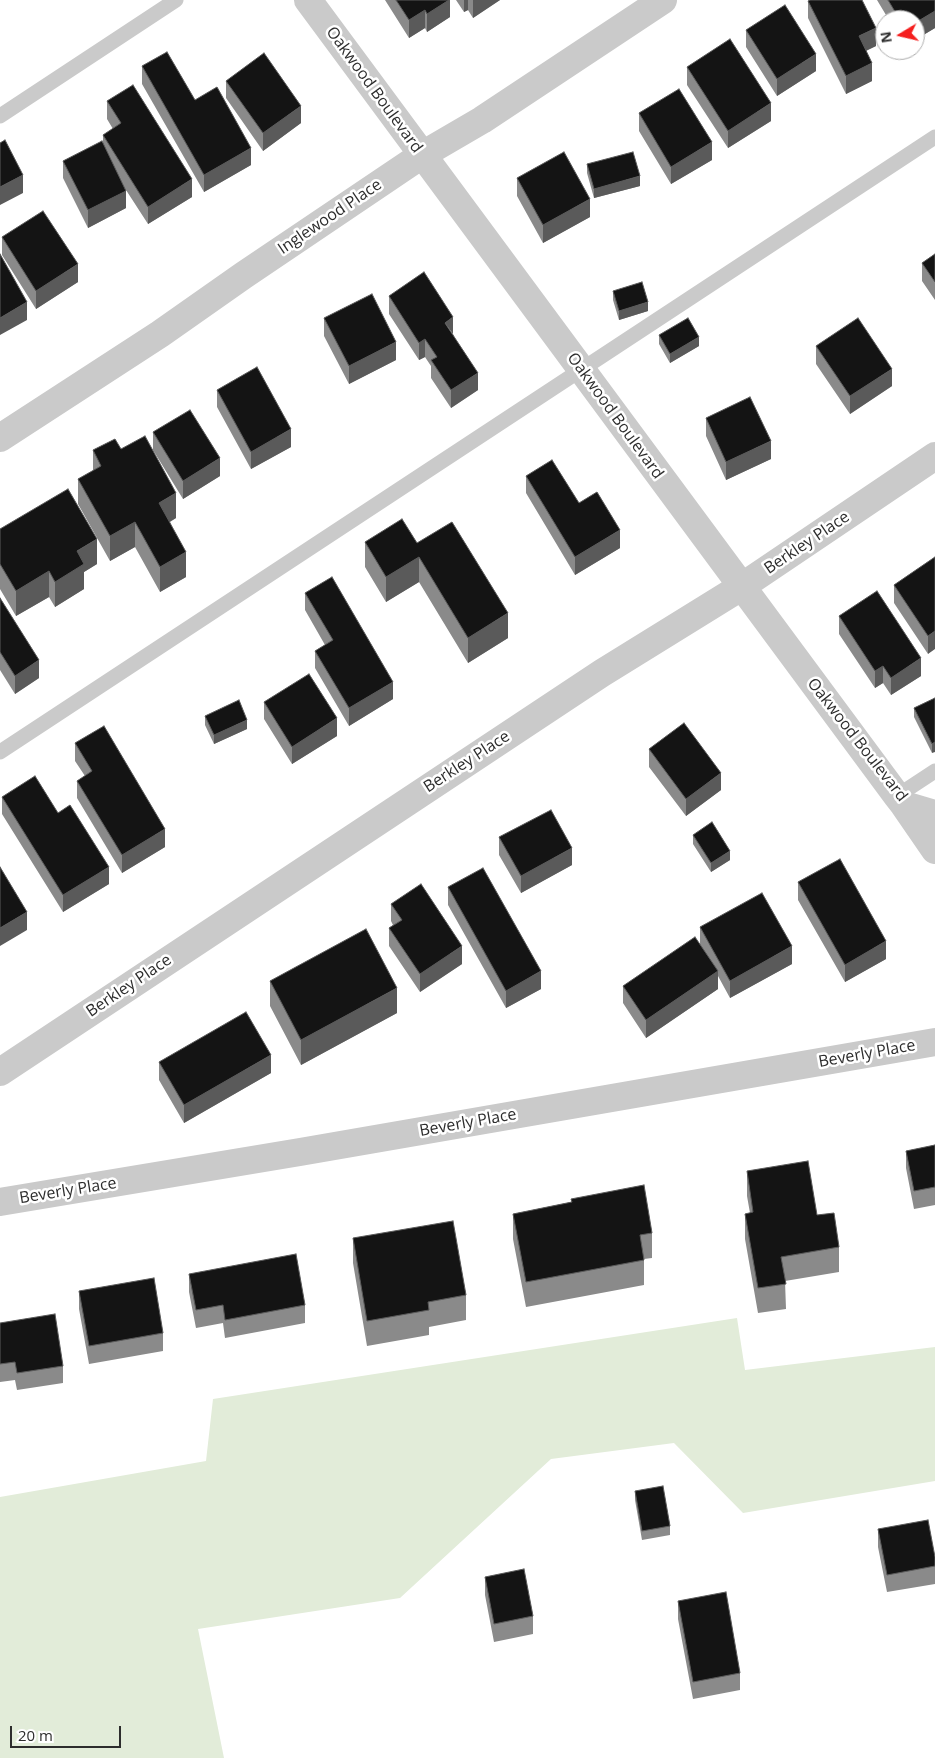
<!DOCTYPE html>
<html>
<head>
<meta charset="utf-8">
<style>
  body { margin:0 }
  #map { position:relative; width:935px; height:1758px; overflow:hidden; background:#fff; font-family:"Open Sans",sans-serif }
  canvas { display:block }
  .north { position:absolute; left:875px; top:10px; width:50px; height:50px; box-sizing:border-box; background:#fff; border:1px solid #ababab; border-radius:50%; rotate:261deg; font-size:14px; font-weight:700; line-height:20px; text-align:center; color:#2d2d2d }
  .north::after { content:''; display:block; margin:auto; width:18px; height:22px; background:#f51f1e; clip-path:polygon(50% 0,100% 100%,50% 72%,0 100%) }
  .scale { position:absolute; left:10px; top:1726px; width:111px; height:22px; box-sizing:border-box; border:2px solid #2d2d2d; border-top:0; padding-left:6px; font-size:15px; line-height:18px; white-space:nowrap; color:#2d2d2d; -webkit-text-stroke:4px #fff; paint-order:stroke }
</style>
</head>
<body>
<div id="map">
<canvas width="935" height="1758"></canvas>
<div class="north">N</div>
<div class="scale">20 m</div>
</div>
<script>
const ctx = document.querySelector('canvas').getContext('2d');
ctx.lineJoin = 'round';
function fillPath(path, color) { ctx.fillStyle = color; ctx.fill(path, 'evenodd'); }
const shape = rows => new Path2D(rows.map(r => 'M' + r).join(''));
function trace(path, color, width, dash) { ctx.strokeStyle = color; ctx.lineWidth = width; ctx.lineCap = dash ? 'butt' : 'round'; ctx.setLineDash(dash || []); ctx.stroke(path); }
function label(font, color, halo, rows, align = 'center') {
  ctx.font = font + ' "Open Sans",sans-serif'; ctx.lineWidth = 5; ctx.setLineDash([]); ctx.textBaseline = 'middle'; ctx.strokeStyle = halo; ctx.fillStyle = color; for (const [text, x, y, turn = 0] of rows) {
    ctx.save(); ctx.translate(x, y); ctx.rotate((+turn || 0) * Math.PI / 180); ctx.textAlign = isNaN(turn) ? turn : align; if (halo) ctx.strokeText(text, 0, 0); ctx.fillText(text, 0, 0); ctx.restore();
  }
}
const green = shape([
  [737,1318,745,1370,935,1347,935,1481,743,1513,674,1443,551,1459,400,1598,198,1629,224,1758,0,1758,0,1497,206,1461,213,1399]
]);
const service = shape([
  [0,116,176,0],
  [0,752,935,137],
  [897,796,935,771]
]);
const minor = shape([
  [308,0,897,796,904,805,935,814],
  [0,438,160,334,244,275,422,155,482,120,663,0],
  [904,805,935,850],
  [0,1072,602,673,741,587,935,456],
  [0,1202,300,1152,935,1042]
]);
const wall = shape([
  [385,0,450,0,450,17,427,32,425,28,409,38],
  [456,0,500,0,473,18,468,10,464,12],
  [877,0,935,0,935,28,915,40,915,20,889,20],
  [808,1,876,46,866,51,872,81,846,94,808,18],
  [746,30,816,71,777,96,746,47],
  [142,66,195,100,251,165,204,192,142,84],
  [687,67,771,121,728,148,687,85],
  [226,81,301,123,263,151,226,98],
  [107,101,192,197,148,224,126,190,126,208,88,228,63,178,63,161,103,143,103,135,113,129,107,119],
  [639,113,712,160,671,184,639,131],
  [587,164,640,186,594,198,587,173],
  [517,178,590,217,543,243,517,196],
  [2,237,78,282,36,309,2,255],
  [935,254,935,300,922,281,922,263],
  [613,291,648,311,619,320,613,300],
  [389,296,453,334,478,390,451,408,431,378,431,366,425,357,419,360,389,314],
  [324,318,396,360,349,384,324,336],
  [659,335,699,346,670,363,659,344],
  [816,346,892,386,850,414,816,364],
  [217,390,291,447,251,469,217,407],
  [706,418,771,459,726,480,706,436],
  [153,432,220,476,183,499,153,450],
  [121,449,176,518,170,522,186,577,160,592,135,547,110,561,78,504,78,479,93,471,93,450],
  [526,476,579,503,620,548,575,575,526,493],
  [0,529,97,564,84,572,84,589,55,607,49,597,16,616,0,589],
  [365,542,417,543,508,638,468,663,419,582,386,602,365,567],
  [935,557,928,654,894,603,894,585],
  [305,593,393,699,349,726,315,668,315,651,325,645,305,610],
  [0,598,39,678,15,694,0,670],
  [839,616,921,676,891,695,883,683,875,688,839,634],
  [935,698,932,753,914,717,914,708],
  [264,702,337,736,292,764,264,719],
  [205,716,247,729,214,744,205,725],
  [75,743,165,847,122,873,77,798,77,781,85,776,75,761],
  [649,749,721,790,686,816,649,767],
  [2,797,58,813,109,884,63,912,2,814],
  [693,835,730,860,711,872,693,844],
  [499,837,572,865,521,893,499,855],
  [798,882,886,959,845,982,798,900],
  [448,887,541,989,506,1008,448,905],
  [391,904,462,964,420,992,389,946,389,928,393,925,391,921],
  [700,927,792,964,730,998,718,976,718,989,646,1038,623,1003,623,986,700,945],
  [270,981,397,1013,301,1065,270,1006],
  [159,1062,271,1073,184,1123,159,1080],
  [935,1145,935,1205,914,1209,906,1168,906,1151],
  [747,1171,817,1215,839,1247,839,1272,785,1281,786,1309,758,1313,745,1239,745,1214,750,1213,747,1196],
  [571,1199,652,1233,652,1258,644,1259,644,1285,526,1307,513,1239,513,1214,571,1202],
  [353,1238,466,1295,466,1320,429,1327,429,1335,367,1346,353,1263],
  [189,1274,305,1305,305,1323,225,1338,223,1323,196,1328,189,1292],
  [79,1291,163,1333,163,1351,89,1364,79,1309],
  [0,1323,63,1366,63,1383,17,1390,15,1380,0,1382],
  [635,1491,670,1526,670,1535,642,1540,635,1500],
  [878,1529,935,1557,935,1584,887,1592,878,1547],
  [485,1577,533,1616,533,1634,494,1642,485,1595],
  [678,1601,740,1673,740,1690,693,1699,678,1619]
]);
const shadedWall = shape([
  [449,0,450,0,450,17,427,32,427,14],
  [464,0,468,0,468,10,464,12],
  [473,0,500,0,473,18],
  [425,10,425,28,409,38,409,20],
  [935,11,935,28,915,40,915,23],
  [876,28,876,46,859,54,859,36],
  [816,54,816,71,777,96,777,79],
  [872,63,872,81,846,94,846,76],
  [771,103,771,121,728,148,728,131],
  [301,106,301,123,263,151,263,133],
  [712,142,712,160,671,184,671,167],
  [251,148,251,165,204,192,204,175],
  [23,175,23,193,0,205,0,187],
  [640,176,640,186,594,198,594,189],
  [192,179,192,197,148,224,148,207],
  [126,191,126,208,88,228,88,210],
  [590,199,590,217,543,243,543,225],
  [78,264,78,282,36,309,36,291],
  [27,302,27,320,0,335,0,318],
  [648,302,648,311,619,320,619,311],
  [453,317,453,334,445,323],
  [699,337,699,346,670,363,670,354],
  [425,339,425,357,419,360,419,343],
  [396,342,396,360,349,384,349,366],
  [892,369,892,386,850,414,850,396],
  [478,373,478,390,451,408,451,390],
  [291,429,291,447,251,469,251,452],
  [771,441,771,459,726,480,726,462],
  [220,458,220,476,183,499,183,481],
  [176,493,176,518,159,528,159,503],
  [135,522,135,547,110,561,110,536],
  [620,530,620,548,575,575,575,557],
  [97,539,97,564,84,572,84,589,55,607,55,582,77,551],
  [186,552,186,577,160,592,160,567],
  [419,557,419,582,386,602,386,577],
  [49,571,49,597,16,616,16,591],
  [508,613,508,638,468,663,468,638],
  [935,631,935,649,928,654,928,636],
  [921,658,921,676,891,695,891,678],
  [39,660,39,678,15,694,15,676],
  [883,666,883,683,875,688,875,671],
  [393,682,393,699,349,726,349,708],
  [337,718,337,736,292,764,292,747],
  [247,720,247,729,214,744,214,735],
  [935,742,935,752,932,753,932,744],
  [721,773,721,790,686,816,686,799],
  [165,829,165,847,122,873,122,855],
  [572,848,572,865,521,893,521,876],
  [730,851,730,860,711,872,711,863],
  [109,867,109,884,63,912,63,895],
  [27,912,27,930,0,946,0,928],
  [886,941,886,959,845,982,845,965],
  [462,946,462,964,420,992,420,974],
  [792,946,792,964,730,998,730,981],
  [541,971,541,989,506,1008,506,991],
  [718,971,718,989,646,1038,646,1020],
  [397,988,397,1013,301,1065,301,1040],
  [271,1055,271,1073,184,1123,184,1105]
]);
const building = shape([
  [396,0,449,0,427,14,425,10,409,20,396,0],
  [810,0,862,0,876,28,859,36,872,63,846,76,808,1,810,0],
  [888,0,935,0,935,11,915,23,915,20,900,20,888,0],
  [785,5,816,54,777,79,746,30,785,5],
  [730,39,771,103,728,131,687,67,730,39],
  [167,52,195,100,217,87,251,148,204,175,142,66,167,52],
  [264,53,301,106,263,133,226,81,264,53],
  [133,85,192,179,148,207,103,135,121,123,107,101,133,85],
  [679,89,712,142,671,167,639,113,679,89],
  [5,140,23,175,0,187,0,143,5,140],
  [102,141,126,191,88,210,63,161,102,141],
  [564,152,590,199,543,225,517,178,564,152],
  [633,152,640,176,594,189,587,164,633,152],
  [43,211,78,264,36,291,2,237,43,211],
  [0,254,27,302,0,318,0,254],
  [935,254,935,282,922,263,935,254],
  [424,272,453,317,445,323,478,373,451,390,431,360,437,357,425,339,419,343,389,296,424,272],
  [642,282,648,302,619,311,613,291,642,282],
  [372,294,396,342,349,366,324,318,372,294],
  [688,318,699,337,670,354,659,335,688,318],
  [858,318,892,369,850,396,816,346,858,318],
  [257,367,291,429,251,452,217,390,257,367],
  [750,397,771,441,726,462,706,418,750,397],
  [190,410,220,458,183,481,153,432,190,410],
  [145,436,176,493,159,503,186,552,160,567,135,522,110,536,78,479,101,466,93,450,115,439,121,449,145,436],
  [552,460,579,503,597,492,620,530,575,557,526,476,552,460],
  [68,489,97,539,77,551,84,564,55,582,49,571,16,591,0,564,0,529,68,489],
  [402,519,417,543,452,522,508,613,468,638,419,557,386,577,365,542,402,519],
  [935,557,935,631,928,636,894,585,935,557],
  [332,577,393,682,349,708,315,651,333,640,305,593,332,577],
  [877,591,921,658,891,678,883,666,875,671,839,616,877,591],
  [0,598,39,660,15,676,0,652,0,598],
  [309,674,337,718,292,747,264,702,309,674],
  [935,698,935,742,932,744,914,708,935,698],
  [239,700,247,720,214,735,205,716,239,700],
  [684,723,721,773,686,799,649,749,684,723],
  [104,726,165,829,122,855,77,781,92,771,75,743,104,726],
  [35,776,58,813,70,805,109,867,63,895,2,797,35,776],
  [551,810,572,848,521,876,499,837,551,810],
  [712,822,730,851,711,863,693,835,712,822],
  [840,859,886,941,845,965,798,882,840,859],
  [0,867,27,912,0,928,0,867],
  [483,868,541,971,506,991,448,887,483,868],
  [421,884,462,946,420,974,389,928,402,920,391,904,421,884],
  [762,893,792,946,730,981,700,927,762,893],
  [366,929,397,988,301,1040,270,981,366,929],
  [695,937,718,971,646,1020,623,986,695,937],
  [246,1012,271,1055,184,1105,159,1062,246,1012],
  [935,1145,935,1187,914,1191,906,1151,935,1145],
  [808,1161,817,1215,834,1213,839,1247,781,1257,786,1284,758,1288,745,1214,753,1212,747,1171,808,1161],
  [644,1185,652,1233,640,1235,644,1260,526,1282,513,1214,572,1202,571,1199,644,1185],
  [453,1221,466,1295,428,1302,429,1310,367,1321,353,1238,453,1221],
  [296,1254,305,1305,225,1320,223,1305,196,1310,189,1274,296,1254],
  [154,1278,163,1333,89,1346,79,1291,154,1278],
  [55,1314,63,1366,17,1373,15,1362,0,1364,0,1323,55,1314],
  [663,1486,670,1526,642,1531,635,1491,663,1486],
  [928,1520,935,1557,935,1566,887,1575,878,1529,928,1520],
  [524,1569,533,1616,494,1624,485,1577,524,1569],
  [726,1592,740,1673,693,1682,678,1601,726,1592]
]);
const streetNames = [
  ["Oakwood Boulevard",374,90,54],
  ["Inglewood Place",330,217,-34],
  ["Oakwood Boulevard",615,416,54],
  ["Berkley Place",807,543,-34],
  ["Oakwood Boulevard",857,740,52],
  ["Berkley Place",467,762,-33],
  ["Berkley Place",129,986,-34],
  ["Beverly Place",867,1054,-10],
  ["Beverly Place",468,1123,-10],
  ["Beverly Place",68,1191,-9]
];
fillPath(green, '#e2ecd9');
trace(service, '#cacaca', 15);
trace(minor, '#cacaca', 28);
fillPath(wall, '#8a8a8a');
fillPath(shadedWall, '#5a5a5a');
fillPath(building, '#141414');
trace(building, '#5a5a5a', 1);
label('16px', '#2d2d2d', '#fff', streetNames);
</script>
</body>
</html>
